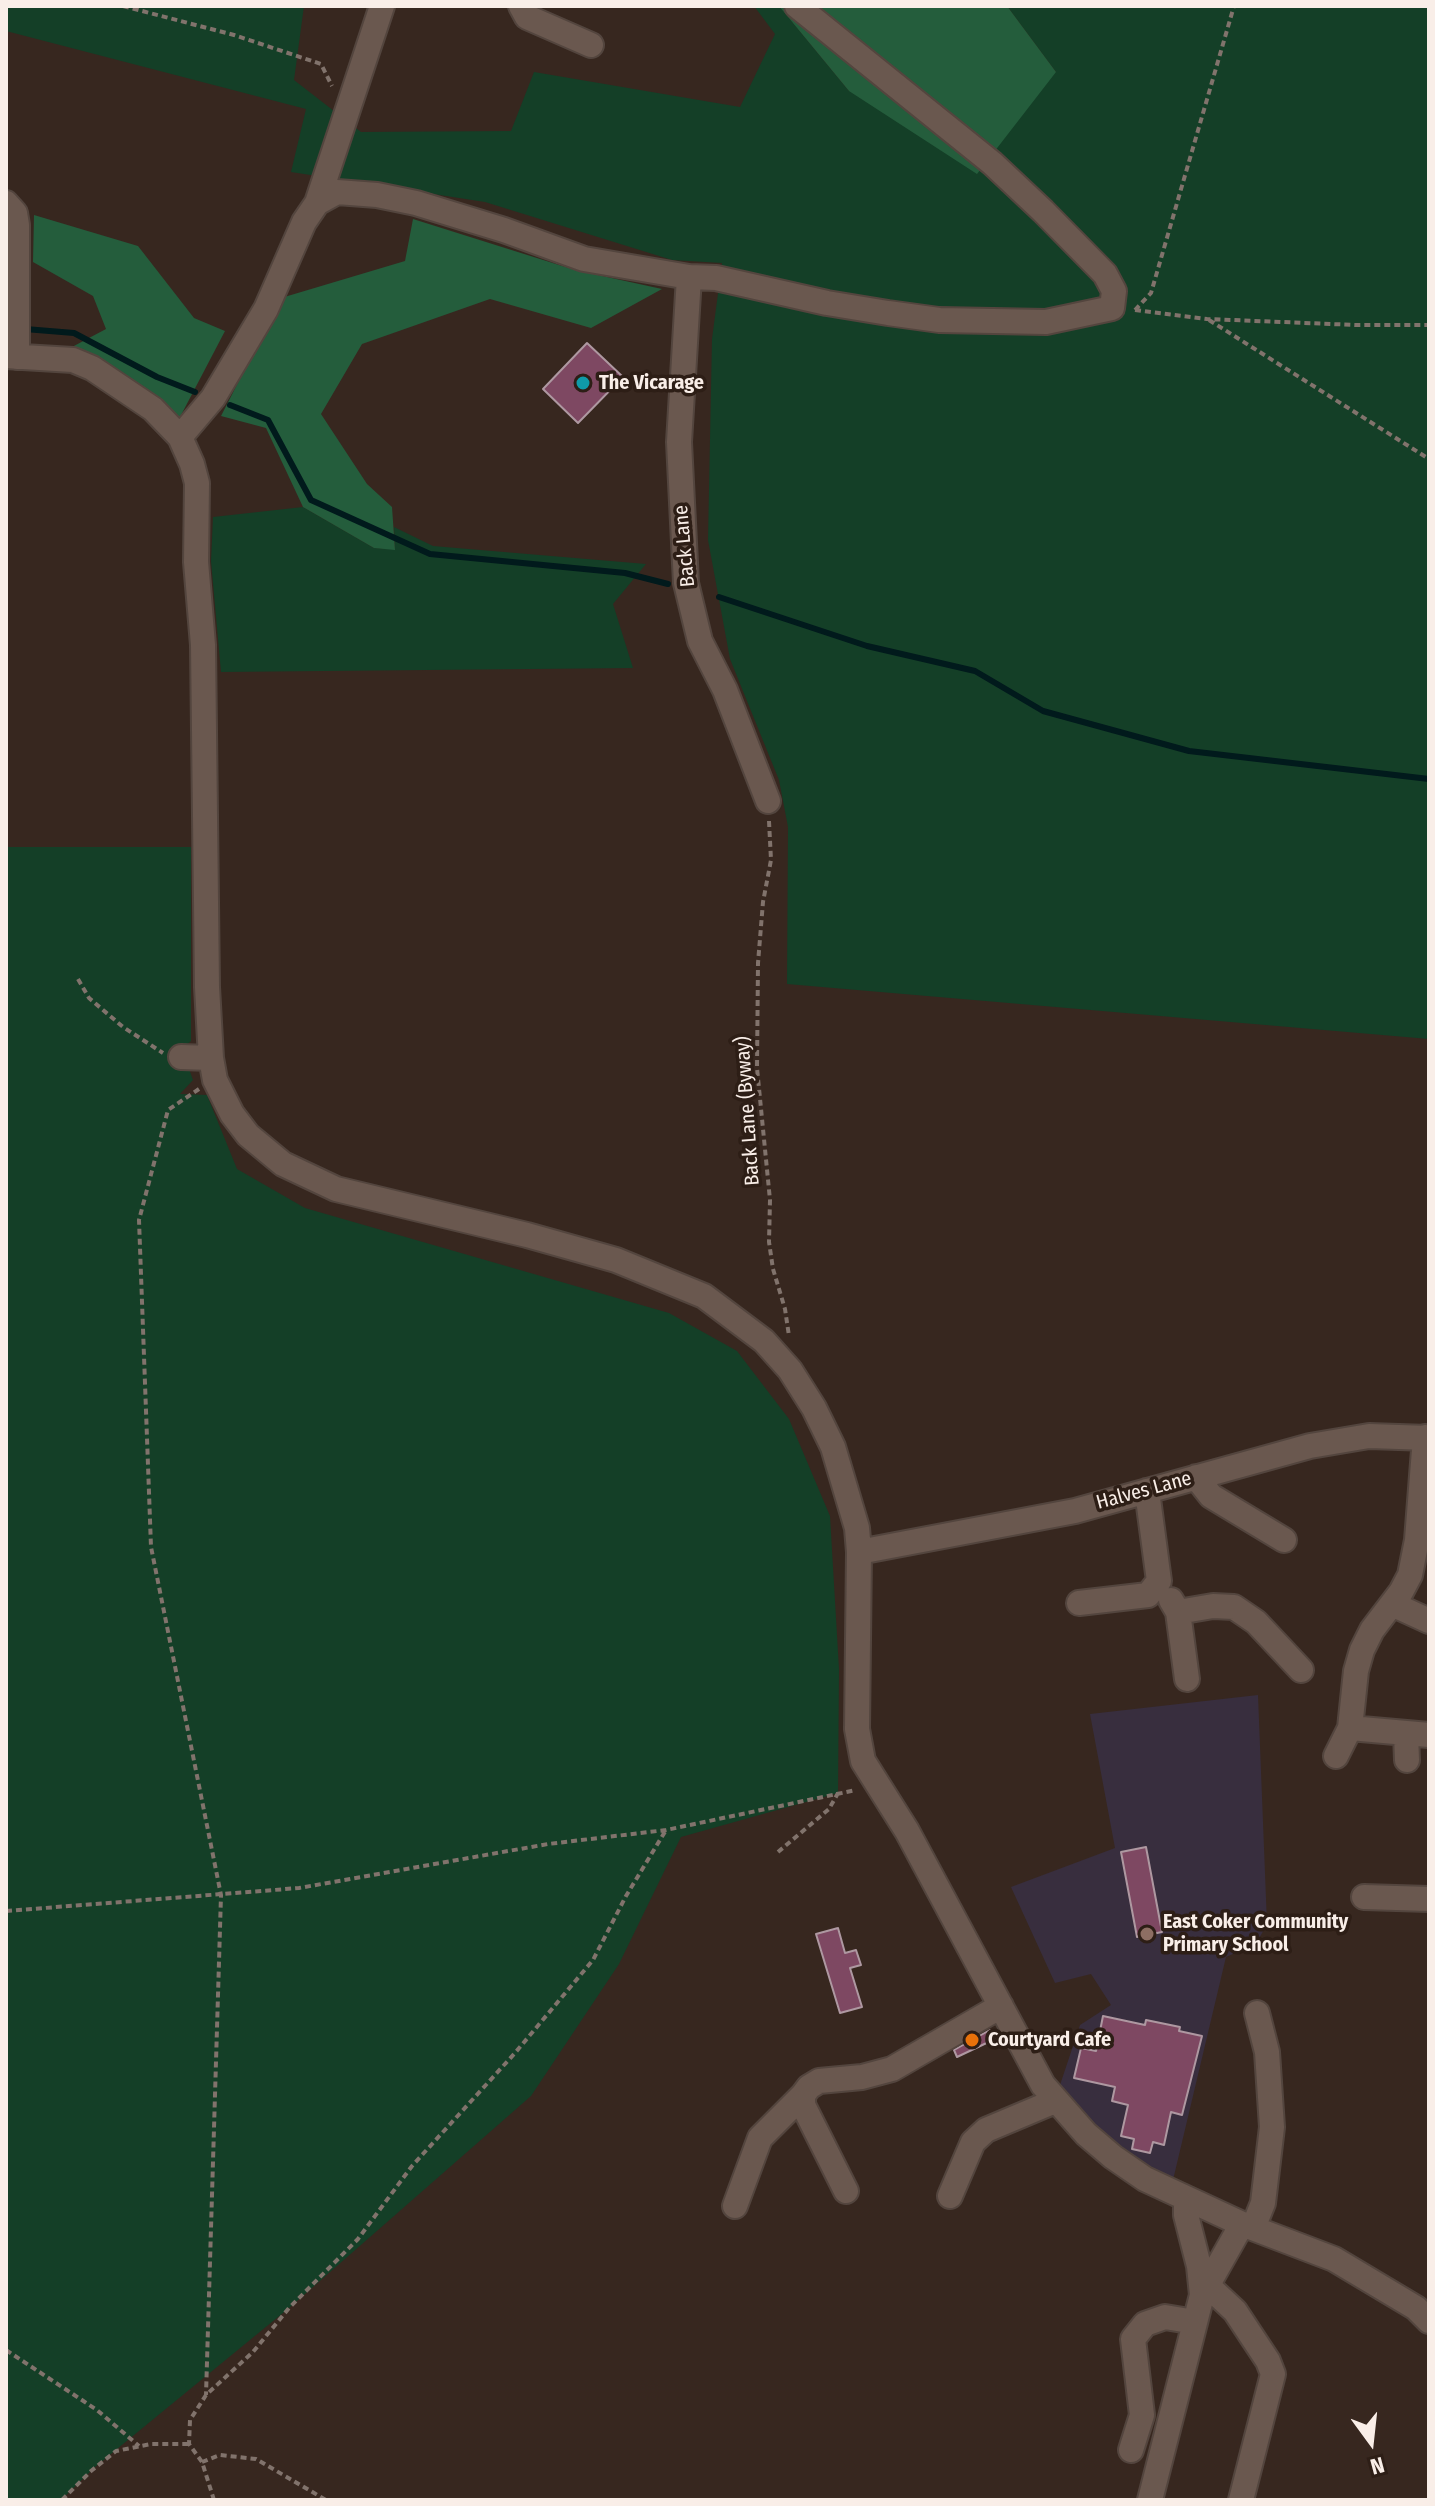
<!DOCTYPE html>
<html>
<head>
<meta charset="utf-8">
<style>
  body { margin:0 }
  #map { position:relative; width:1435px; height:2506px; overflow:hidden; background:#37271f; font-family:"Fira Sans Condensed",sans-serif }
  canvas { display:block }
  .frame { position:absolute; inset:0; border:8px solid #f9eee8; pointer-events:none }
  .north { position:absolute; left:1331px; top:2402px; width:80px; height:80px; -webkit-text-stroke:6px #2d1e16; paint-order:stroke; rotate:165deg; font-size:22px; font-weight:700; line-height:32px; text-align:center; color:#f9eee8 }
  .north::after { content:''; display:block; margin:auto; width:28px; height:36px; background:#f9eee8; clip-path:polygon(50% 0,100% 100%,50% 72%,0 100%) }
</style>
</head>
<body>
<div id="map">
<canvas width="1435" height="2506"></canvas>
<div class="frame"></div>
<div class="north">N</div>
</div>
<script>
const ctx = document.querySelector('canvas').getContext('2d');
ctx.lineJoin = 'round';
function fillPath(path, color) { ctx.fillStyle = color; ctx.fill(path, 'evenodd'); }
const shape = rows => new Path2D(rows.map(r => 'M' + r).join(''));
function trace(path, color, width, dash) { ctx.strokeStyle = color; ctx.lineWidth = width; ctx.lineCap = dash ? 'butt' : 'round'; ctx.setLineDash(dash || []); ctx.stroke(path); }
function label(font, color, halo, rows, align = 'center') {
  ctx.font = font + ' "Fira Sans Condensed",sans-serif'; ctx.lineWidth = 7; ctx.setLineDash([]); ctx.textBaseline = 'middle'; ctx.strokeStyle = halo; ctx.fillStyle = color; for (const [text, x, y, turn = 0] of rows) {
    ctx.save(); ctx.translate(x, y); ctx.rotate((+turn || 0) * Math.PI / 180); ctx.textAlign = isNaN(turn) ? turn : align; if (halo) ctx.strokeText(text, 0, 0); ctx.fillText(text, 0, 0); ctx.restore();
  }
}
const education = shape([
  [1258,1695,1267,1924,1256,1944,1226,1957,1173,2180,1119,2153,1058,2091,1080,2025,1111,2005,1091,1974,1055,1983,1011,1887,1115,1848,1090,1714]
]);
const green = shape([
  [6,6,304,6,294,80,361,132,511,131,534,72,740,107,775,34,754,6,779,6,849,91,1056,72,1007,6,1429,6,1429,1039,787,984,788,827,779,780,730,659,708,540,712,339,722,263,672,260,485,202,291,172,306,109,6,31],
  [303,507,374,548,395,549,394,527,433,546,646,564,613,604,633,668,221,672,211,561,213,517],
  [6,847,191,847,191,1041,182,1049,193,1080,180,1094,207,1095,237,1169,305,1208,669,1313,737,1351,789,1419,830,1516,839,1669,838,1793,681,1837,619,1964,531,2096,289,2308,95,2467,61,2500,6,2500]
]);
const forest = shape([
  [779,6,1007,6,1056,72,977,174,849,91],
  [34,215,138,246,194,318,225,331,179,419,142,387,72,347,106,329,93,296,33,262],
  [413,219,575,270,662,289,591,328,490,299,362,344,321,414,367,484,392,507,395,550,374,548,303,507,266,428,221,416,281,298,405,261]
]);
const stream = shape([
  [25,329,74,333,157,377,195,392],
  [230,405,268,420,311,500,430,554,625,573,668,584],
  [719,597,867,646,975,671,1043,711,1189,751,1429,779]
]);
const building = shape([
  [587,343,623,377,578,423,543,389,587,343],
  [1146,1847,1162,1932,1137,1937,1121,1852,1146,1847],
  [838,1928,845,1953,856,1950,861,1965,850,1968,862,2007,840,2013,816,1934,838,1928],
  [1103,2016,1145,2025,1146,2020,1180,2027,1179,2031,1202,2036,1182,2115,1171,2112,1164,2145,1153,2142,1150,2153,1132,2149,1134,2139,1121,2136,1128,2105,1112,2101,1115,2087,1074,2078,1081,2048,1096,2051,1103,2016],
  [990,2030,995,2039,957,2057,954,2050,990,2030]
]);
const path = shape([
  [123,6,234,35,321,64,332,86],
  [1135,310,1151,293,1234,6],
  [1135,310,1207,319,1356,325,1429,325],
  [1209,320,1429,459],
  [769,821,771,860,763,902,758,963,757,1068,770,1200,769,1242,773,1269,785,1309,789,1336],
  [78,979,89,998,123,1027,163,1053],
  [199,1089,168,1110,139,1220,151,1547,221,1895,206,2395],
  [778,1852,829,1809,838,1793],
  [6,1911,299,1888,548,1844,666,1830,856,1790],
  [6,2350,97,2410,139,2446],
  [202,2462,220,2455,256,2459,326,2500],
  [62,2500,91,2471,116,2451,151,2444,189,2444],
  [214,2500,202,2462,189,2444,190,2420,206,2395,253,2352,289,2308,358,2239,412,2166,515,2053,593,1960,626,1896,666,1830]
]);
const minor = shape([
  [521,6,527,17,591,45],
  [6,203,15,213,17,225,17,357],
  [317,203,382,6],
  [689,277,679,442,686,583,700,641,725,690,768,801],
  [6,356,73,360,92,368,153,409,180,437,192,464,197,483,196,562,203,645,207,987,211,1058,215,1080,232,1114,248,1135,283,1164,336,1189,527,1235,616,1260,704,1296,764,1341,790,1370,814,1408,833,1447,857,1528,859,1552,857,1729,863,1761,907,1831,1043,2085,1086,2134,1113,2157,1145,2179,1242,2224,1334,2259,1416,2308,1429,2321],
  [180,437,213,398,266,309,304,222,317,203,337,192,377,195,416,203,504,230,584,259,689,277,716,278,827,303,888,313,939,320,1046,322,1112,308,1114,291,1105,274,1043,211,992,163,797,6],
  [181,1057,211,1058],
  [1196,1477,1211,1496,1284,1540],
  [859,1552,1075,1511,1310,1446,1369,1436,1429,1438],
  [1171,1600,1178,1612,1187,1679],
  [1079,1603,1148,1595,1159,1581,1147,1491],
  [1392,1604,1429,1621],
  [1178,1612,1213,1606,1234,1607,1256,1622,1301,1670],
  [1350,1728,1429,1735],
  [1406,1734,1407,1760],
  [1336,1756,1350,1728,1356,1671,1362,1650,1372,1630,1401,1592,1410,1575,1417,1540,1425,1437],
  [1364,1897,1429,1899],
  [846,2191,803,2105,803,2095,809,2087,819,2081,862,2077,892,2069,1001,2006],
  [950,2196,973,2142,986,2130,1055,2101],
  [1186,2198,1186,2215,1199,2266,1202,2295],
  [735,2206,760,2138,803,2095],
  [1253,2228,1263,2203,1272,2127,1267,2052,1257,2013],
  [1207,2285,1235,2311,1268,2361,1273,2374,1241,2500],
  [1131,2450,1142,2415,1133,2339,1145,2324,1165,2317,1195,2322],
  [1150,2500,1202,2295,1242,2224]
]);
const markers = [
  [583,383,8,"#0f9aa8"],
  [1147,1934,8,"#8d6e63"],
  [972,2040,8,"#e8710a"]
];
const poiNames = [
  ["The Vicarage",599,383],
  ["East Coker Community",1163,1922],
  ["Primary School",1163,1945],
  ["Courtyard Cafe",988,2040]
];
const streetNames = [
  ["Back Lane",685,546,-95],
  ["Back Lane (Byway)",748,1111,-94],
  ["Halves Lane",1144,1491,-15]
];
fillPath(education, '#382e3e');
fillPath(green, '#143f27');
fillPath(forest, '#245d3c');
trace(stream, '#011a1c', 6);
fillPath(building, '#7e4862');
trace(building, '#ae98a1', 2);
trace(minor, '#53453e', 28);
trace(path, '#81736c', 4, [6, 4]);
trace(minor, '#6a584f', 24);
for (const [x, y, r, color] of markers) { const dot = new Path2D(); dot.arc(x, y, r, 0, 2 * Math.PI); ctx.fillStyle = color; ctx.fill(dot); trace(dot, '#2d1e16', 3); }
label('bold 20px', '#f9eee8', '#2d1e16', poiNames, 'left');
label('20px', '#f9eee8', '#2d1e16', streetNames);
</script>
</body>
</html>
